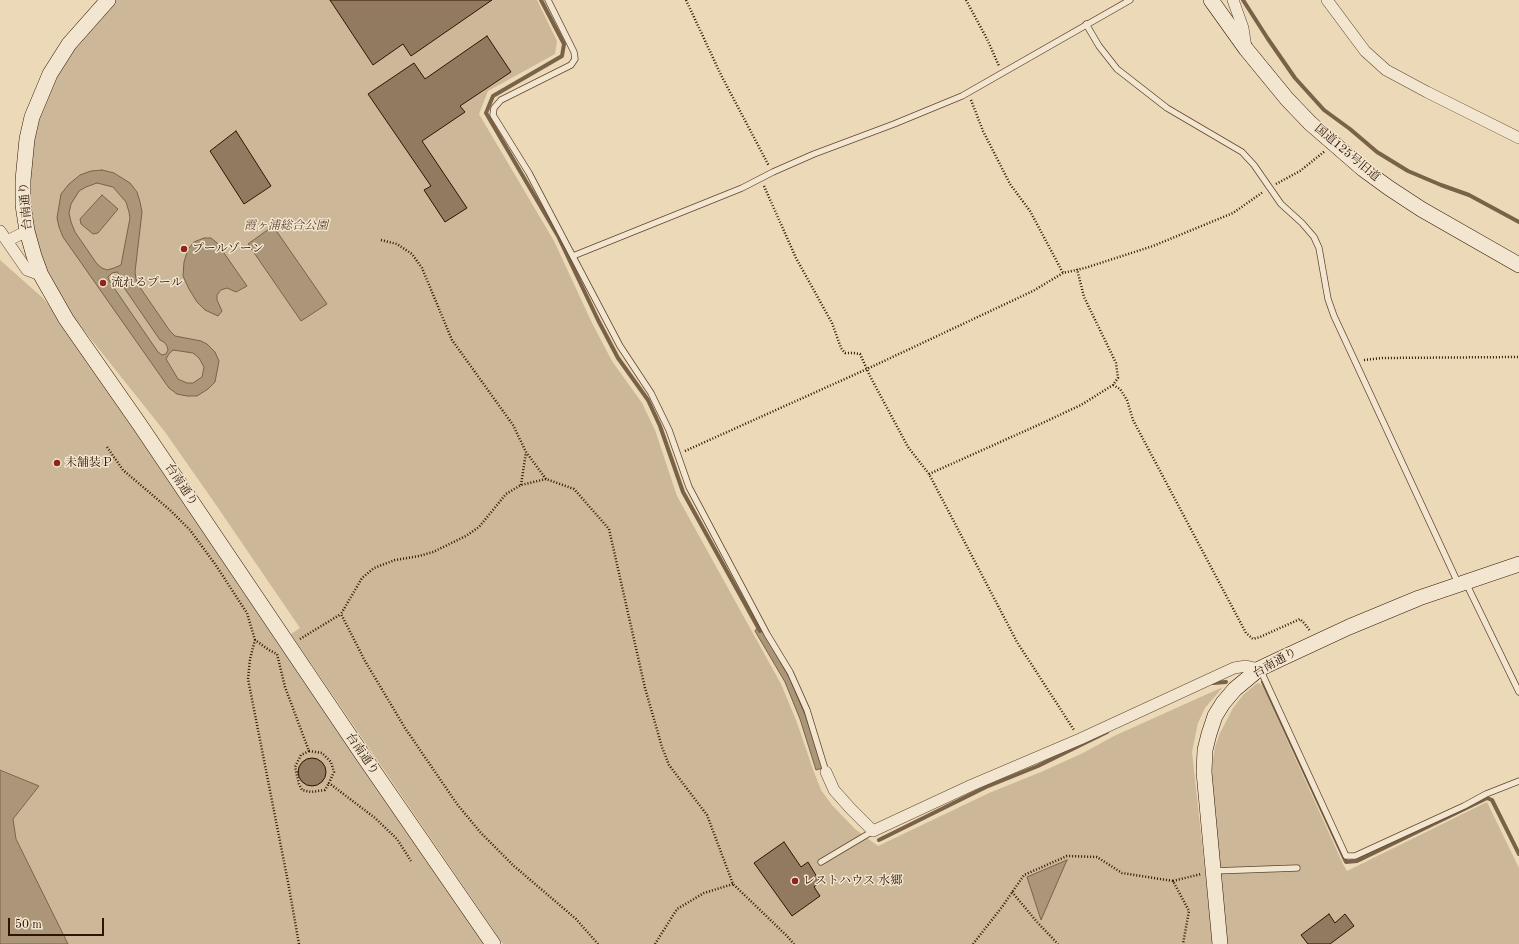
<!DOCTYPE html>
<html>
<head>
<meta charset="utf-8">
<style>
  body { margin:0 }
  #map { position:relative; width:1519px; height:944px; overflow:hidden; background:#ecd9b7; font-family:"Old Standard TT",serif }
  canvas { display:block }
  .scale { position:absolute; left:8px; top:918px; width:96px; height:18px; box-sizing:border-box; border:2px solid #301402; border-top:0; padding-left:5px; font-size:12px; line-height:14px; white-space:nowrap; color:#301402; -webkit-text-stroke:3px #f3e6d0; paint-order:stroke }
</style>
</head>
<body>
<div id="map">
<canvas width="1519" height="944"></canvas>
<div class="scale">50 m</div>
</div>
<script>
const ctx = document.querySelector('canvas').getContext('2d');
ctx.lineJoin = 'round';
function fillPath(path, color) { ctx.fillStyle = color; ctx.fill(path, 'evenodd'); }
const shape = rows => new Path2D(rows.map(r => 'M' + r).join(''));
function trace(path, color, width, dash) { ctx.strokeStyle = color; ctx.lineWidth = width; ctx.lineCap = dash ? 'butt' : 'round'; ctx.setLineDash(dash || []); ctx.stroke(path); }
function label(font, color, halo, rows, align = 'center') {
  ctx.font = font + ' "Old Standard TT","Noto Serif JP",serif'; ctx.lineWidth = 3; ctx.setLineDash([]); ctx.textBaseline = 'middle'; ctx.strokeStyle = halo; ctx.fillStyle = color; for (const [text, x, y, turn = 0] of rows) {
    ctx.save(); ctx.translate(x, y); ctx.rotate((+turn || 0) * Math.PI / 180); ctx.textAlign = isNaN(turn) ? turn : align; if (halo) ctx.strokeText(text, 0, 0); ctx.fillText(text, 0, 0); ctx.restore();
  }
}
const green = shape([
  [116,0,537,0,557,41,555,54,488,91,479,114,554,241,592,323,612,361,642,403,655,430,677,496,781,684,796,720,814,772,821,790,832,805,855,829,878,846,989,793,1041,772,1083,753,1114,736,1223,687,1205,708,1198,723,1192,752,1213,944,503,944,291,634,300,628,214,502,165,432,63,304,48,275,36,244,28,194,36,127,50,86,75,46],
  [0,260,44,299,138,428,486,944,68,944,16,839,13,819,39,786,0,769],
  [1259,683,1263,687,1343,864,1347,871,1487,802,1519,868,1519,944,1227,944,1211,776,1213,760,1215,747,1220,733,1233,708,1243,695,1256,684]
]);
const water = shape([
  [102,170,114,173,130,183,137,192,140,202,142,212,135,272,136,279,139,286,170,331,175,336,201,341,207,344,215,352,219,361,215,382,208,389,197,396,187,396,177,394,169,388,63,237,59,227,57,218,61,194,69,184,80,175,91,171,102,170],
  [97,183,113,187,126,202,129,212,130,218,121,265,114,268,107,270,102,268,97,264,75,232,71,222,69,213,71,204,79,191,86,187,97,183],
  [117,272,123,278,125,289,160,340,164,342,167,346,168,350,166,354,162,355,158,352,110,282,108,277,112,273,117,272],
  [173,350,193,353,199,358,204,367,202,377,193,383,187,383,178,379,166,359,169,354,173,350],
  [102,195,118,209,98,233,93,234,81,224,80,219,102,195],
  [273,226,327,304,301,321,248,244,273,226],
  [204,238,211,238,217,243,247,286,236,292,227,288,221,290,217,295,217,300,222,311,218,316,205,310,197,302,189,289,183,276,184,262,188,249,194,242,204,238],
  [759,625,790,679,805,715,823,768,816,770,800,719,785,682,755,631,759,625],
  [0,770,39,786,13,819,16,839,68,944,0,944,0,770],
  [1067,860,1041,920,1027,877,1067,860]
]);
const stream = shape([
  [541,0,564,44,562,56,493,96,486,113,558,236,598,320,618,358,648,400,660,426,683,492,760,631],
  [1243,0,1268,39,1295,78,1324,110,1350,129,1377,152,1408,171,1441,185,1469,195,1519,222],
  [1263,682,1346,862,1357,861,1487,798,1492,800,1519,854],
  [1213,683,1226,682],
  [879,840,986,787,1038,766,1107,732]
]);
const building = shape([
  [330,0,492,0,411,56,403,44,373,65,330,0],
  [487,36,511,72,460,106,465,112,422,141,467,208,445,222,424,190,431,186,368,94,414,63,425,79,487,36],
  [236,131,271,186,244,204,210,151,236,131],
  '298 772a14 14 0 1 1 28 0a14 14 0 1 1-28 0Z',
  [784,842,801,867,808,862,820,882,814,887,820,896,792,916,754,863,784,842],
  [1329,914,1335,923,1345,914,1354,926,1330,944,1308,944,1301,935,1329,914]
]);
const path = shape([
  [686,0,721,75,769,166],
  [966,0,987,39,999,66],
  [971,100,983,131,1010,184,1030,211,1063,273],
  [1276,184,1300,171,1325,151],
  [764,186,796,258,832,323,841,348,845,353,854,353,860,354,871,378,908,447,929,474,1017,642,1074,730],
  [381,240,397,244,412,254,422,268,452,340,513,425,526,452,546,479],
  [1364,360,1382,358,1519,357],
  [1113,385,1120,389,1127,400,1133,420,1246,633,1253,639,1260,637,1300,619,1305,624,1310,631],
  [107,447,123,470,170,510,190,530,215,564,247,613,255,640],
  [685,451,867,369,1033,291,1063,273,1085,268,1153,246,1233,213,1263,192],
  [929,474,1036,426,1081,405,1113,385,1118,378,1116,363,1084,297,1077,269],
  [521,485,526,452],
  [300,639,341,614],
  [309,751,301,755,295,767,299,784,302,790,311,792,325,790,329,783],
  [1173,881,1201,874],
  [1012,892,1037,922,1058,944],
  [299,944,288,882,248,679,250,659,255,640,269,650,277,654,285,687,309,751,322,753,331,762,334,772,329,783,375,818,397,839,411,861],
  [598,944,576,919,514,866,481,833,457,804,405,728,365,661,341,614,362,578,374,568,395,560,419,556,433,552,466,536,479,527,506,494,521,485,546,479,574,489,609,529,645,688,662,747,669,765,707,815,733,884,787,936,794,944],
  [655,944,677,909,704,893,733,884],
  [973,944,1002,907,1024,875,1067,856,1097,857,1122,873,1173,881,1189,911,1183,944]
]);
const lane = shape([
  [548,0,574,52,575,59,571,65,501,100,494,108,493,115,529,173,620,346,651,393,669,430,689,487,767,634,790,672,807,710,826,772],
  [1086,24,1099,46,1117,69,1167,108,1242,152,1254,165,1281,204,1302,223,1314,237,1319,248,1328,299,1334,316,1458,583],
  [573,256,742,188,773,172,814,154,894,124,962,96,1130,0],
  [1466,583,1519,692],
  [1260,669,1346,856,1355,856,1464,806,1486,794,1519,781],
  [821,862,873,831],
  [1213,871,1297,868]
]);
const street = shape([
  [1233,0,1243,28,1246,48],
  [1327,0,1365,51,1386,70,1427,92,1519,138],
  [0,231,27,270,41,275],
  [7,241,27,231],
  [826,772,834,790,850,808,873,831,972,785,1080,739,1234,668,1246,666,1259,669]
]);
const secondary = shape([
  [108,0,69,44,50,74,32,117,27,139,23,180,23,205,27,231,34,256,41,275,66,319,140,425,362,754,493,944],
  [1211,0,1246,49,1287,99,1310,123,1363,169,1389,188,1421,209,1519,265],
  [1220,944,1204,772,1205,750,1209,734,1215,716,1223,703,1235,689,1259,669,1278,660,1349,627,1419,598,1519,564]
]);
const markers = [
  [184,249,4,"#8f2418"],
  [103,283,4,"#8f2418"],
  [57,463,4,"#8f2418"],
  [795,881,4,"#8f2418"]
];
const streetNames = [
  ["国道125号旧道",1347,153,40],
  ["台南通り",26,206,-95],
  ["台南通り",181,485,56],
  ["台南通り",1275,663,-29],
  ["台南通り",362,754,55]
];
const parkNames = [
  ["霞ヶ浦総合公園",286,226]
];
const poiNames = [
  ["プールゾーン",192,249],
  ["流れるプール",111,283],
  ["未舗装Ｐ",65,463],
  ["レストハウス 水郷",803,881]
];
fillPath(green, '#ccb898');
fillPath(water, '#ac9679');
trace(water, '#7a6249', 1);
trace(stream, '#7a6249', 4);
fillPath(building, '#927a60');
trace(building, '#301402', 1);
trace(lane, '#5f452f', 7);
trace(street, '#5f452f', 12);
trace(secondary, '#301402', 16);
trace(path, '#301402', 2.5, [1, 2]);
trace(lane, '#f3e6d0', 5.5);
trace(street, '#f3e6d0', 11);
trace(secondary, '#f3e6d0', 15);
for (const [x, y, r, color] of markers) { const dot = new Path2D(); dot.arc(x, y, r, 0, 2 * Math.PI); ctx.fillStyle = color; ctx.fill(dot); trace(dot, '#f3e6d0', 1.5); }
label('12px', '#301402', '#f3e6d0', streetNames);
label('italic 12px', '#5f452f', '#f3e6d0', parkNames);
label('12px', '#301402', '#f3e6d0', poiNames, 'left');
</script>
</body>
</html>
